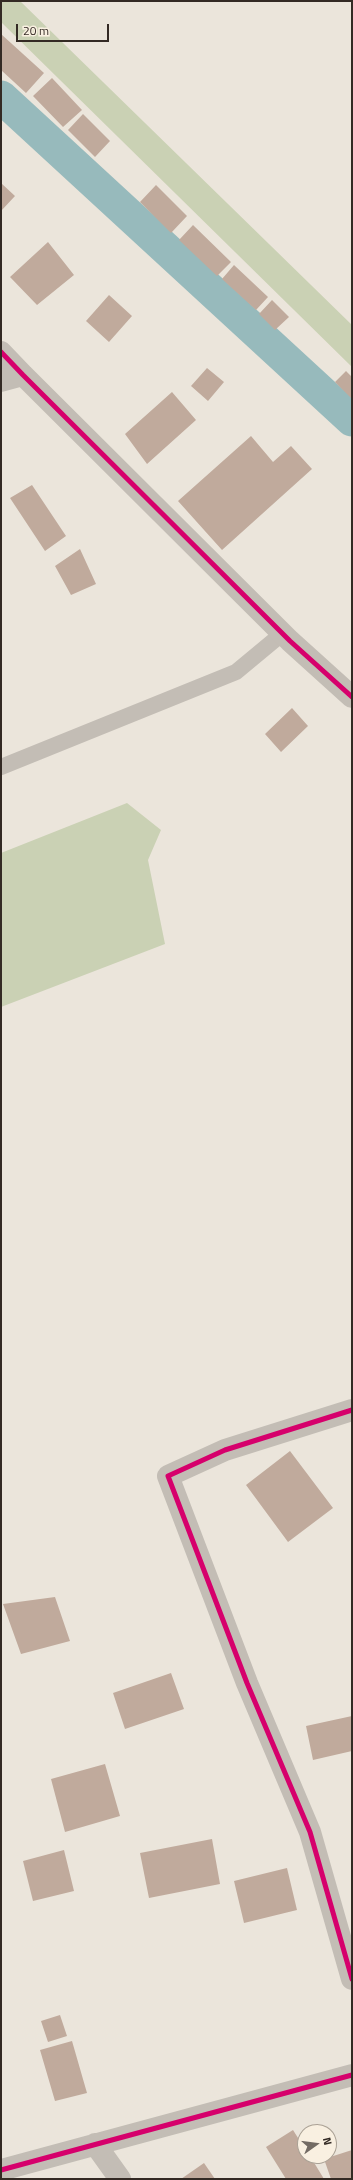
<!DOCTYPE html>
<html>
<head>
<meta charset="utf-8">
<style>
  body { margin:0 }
  #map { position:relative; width:353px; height:2180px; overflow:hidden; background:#ebe5db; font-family:"Titillium Web",sans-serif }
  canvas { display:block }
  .frame { position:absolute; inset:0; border:2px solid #332a24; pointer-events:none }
  .north { position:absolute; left:297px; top:2124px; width:40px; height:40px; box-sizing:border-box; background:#f9f0e1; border:1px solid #aaa195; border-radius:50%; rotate:76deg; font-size:11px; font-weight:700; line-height:16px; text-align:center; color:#332a24 }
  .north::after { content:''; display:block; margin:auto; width:14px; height:18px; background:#736b64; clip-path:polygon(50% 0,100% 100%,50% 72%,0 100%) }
  .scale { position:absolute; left:16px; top:24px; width:93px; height:18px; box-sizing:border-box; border:2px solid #332a24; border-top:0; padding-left:5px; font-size:12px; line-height:14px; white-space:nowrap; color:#332a24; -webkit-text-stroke:3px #f9f0e1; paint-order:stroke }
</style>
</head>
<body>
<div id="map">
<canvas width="353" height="2180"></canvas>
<div class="frame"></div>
<div class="north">N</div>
<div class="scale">20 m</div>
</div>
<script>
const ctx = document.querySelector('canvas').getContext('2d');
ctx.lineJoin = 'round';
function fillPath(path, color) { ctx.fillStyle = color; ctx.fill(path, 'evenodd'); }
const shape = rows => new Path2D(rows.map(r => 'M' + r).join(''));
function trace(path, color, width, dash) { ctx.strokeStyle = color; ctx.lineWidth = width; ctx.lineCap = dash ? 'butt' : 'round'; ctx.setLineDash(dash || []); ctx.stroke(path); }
const green = shape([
  [1,1,20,1,352,325,352,367,1,22],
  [127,803,161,830,148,860,165,944,1,1007,1,853]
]);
const canal = shape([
  [1,97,352,420]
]);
const building = shape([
  [1,34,44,73,26,93,1,70],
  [52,78,82,110,63,127,33,96],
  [83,114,110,141,95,157,68,130],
  [1,183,15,196,1,211],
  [156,185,187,216,171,233,140,202],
  [193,225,231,262,217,276,179,240],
  [48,242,74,275,37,305,10,277],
  [234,265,268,297,256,310,222,279],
  [109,295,132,316,109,342,86,321],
  [272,300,289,317,275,330,259,314],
  [207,368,224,382,208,401,191,386],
  [346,371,352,377,352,399,335,382],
  [172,392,196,420,147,464,125,434],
  [251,436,273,462,291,446,312,469,222,550,178,501],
  [32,485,66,536,45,551,10,498],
  [80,549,96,584,71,595,55,566],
  [292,708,308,726,281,752,265,734],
  [290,1451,333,1508,288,1542,246,1485],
  [55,1597,70,1641,21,1654,3,1604],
  [171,1673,184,1709,125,1729,113,1693],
  [352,1716,352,1751,313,1760,306,1726],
  [105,1764,120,1816,65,1832,51,1779],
  [212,1839,220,1884,149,1898,140,1853],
  [64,1850,74,1891,33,1901,23,1861],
  [287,1868,297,1910,244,1923,234,1881],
  [60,2015,67,2036,48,2042,41,2021],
  [72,2041,87,2093,55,2101,40,2050],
  [293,2130,305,2149,305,2156,310,2156,324,2179,286,2179,266,2147],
  [352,2150,352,2179,331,2179,324,2159],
  [204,2163,215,2179,181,2179]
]);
const lane = shape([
  [1,767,236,672,283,633]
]);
const street = shape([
  [1,352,23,375,290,641,352,697],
  [1,381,23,375],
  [352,1410,225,1450,168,1476,247,1683,310,1832,352,1979],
  [95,2144,120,2179],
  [1,2170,352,2075]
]);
const cycleway = shape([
  [1,352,23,375,290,641,352,697],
  [352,1410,225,1450,168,1476,247,1683,310,1832,352,1979],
  [1,2170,352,2075]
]);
fillPath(green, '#cad1b4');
trace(canal, '#97babc', 33);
fillPath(building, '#c0aa9c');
trace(lane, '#c3bdb5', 16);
trace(street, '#c3bdb5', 22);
trace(cycleway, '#d6006c', 5);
</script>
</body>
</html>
